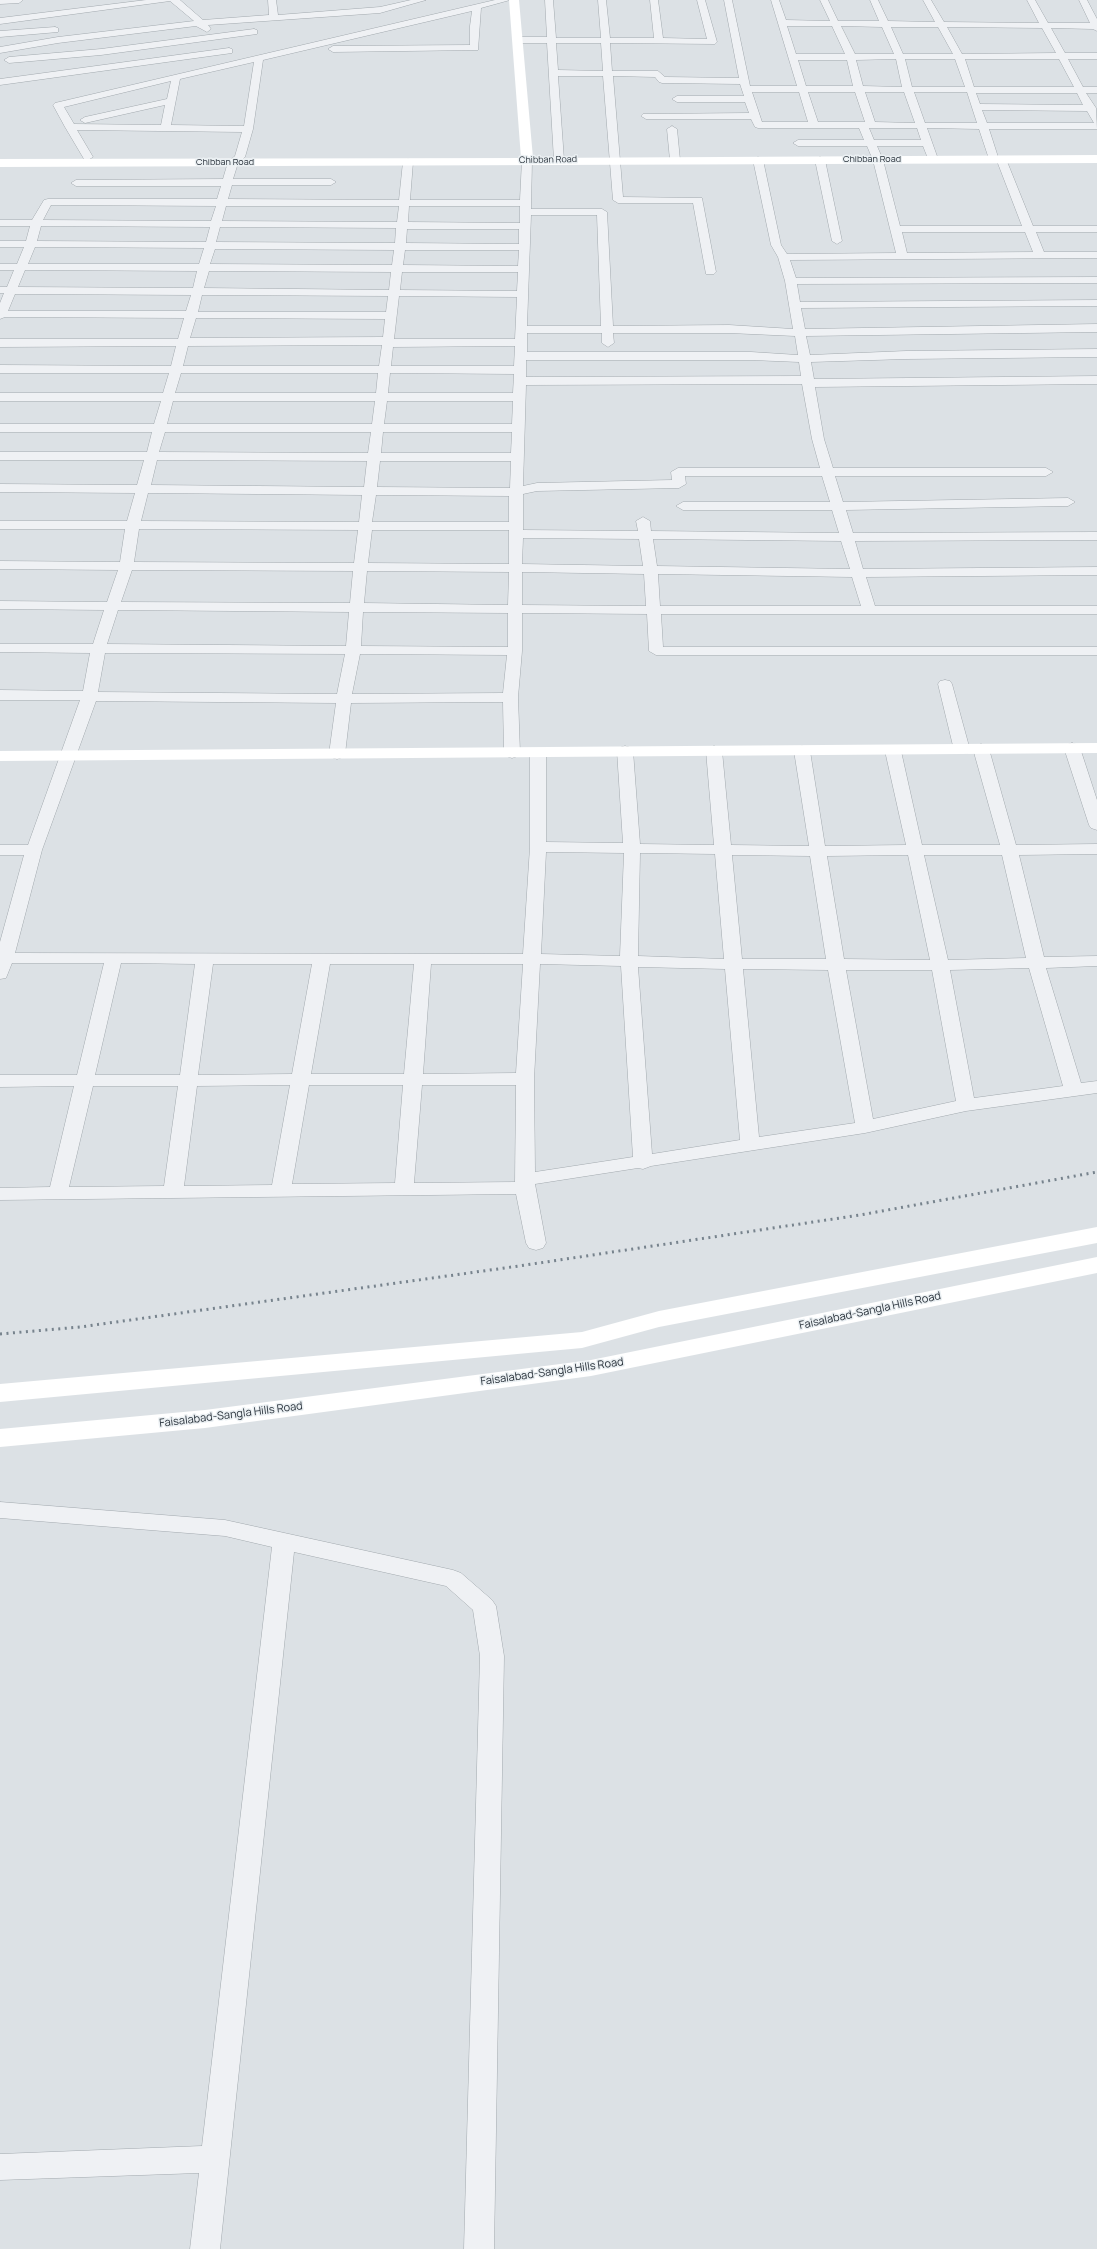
<!DOCTYPE html>
<html>
<head>
<meta charset="utf-8">
<style>
  body { margin:0 }
  canvas { display:block; background:#dce1e5 }
</style>
</head>
<body>
<canvas width="1097" height="2249"></canvas>
<script>
const ctx = document.querySelector('canvas').getContext('2d');
ctx.lineJoin = 'round';
const shape = rows => new Path2D(rows.map(r => 'M' + r).join(''));
function trace(path, color, width, dash) { ctx.strokeStyle = color; ctx.lineWidth = width; ctx.lineCap = dash ? 'butt' : 'round'; ctx.setLineDash(dash || []); ctx.stroke(path); }
function fillPath(path, color) { ctx.fillStyle = color; ctx.fill(path, 'evenodd'); }
function label(font, color, halo, rows, align = 'center') {
  ctx.font = font + ' Manrope,sans-serif'; ctx.lineWidth = 3; ctx.setLineDash([]); ctx.textBaseline = 'middle'; ctx.strokeStyle = halo; ctx.fillStyle = color; for (const [text, x, y, turn = 0] of rows) {
    ctx.save(); ctx.translate(x, y); ctx.rotate((+turn || 0) * Math.PI / 180); ctx.textAlign = isNaN(turn) ? turn : align; if (halo) ctx.strokeText(text, 0, 0); ctx.fillText(text, 0, 0); ctx.restore();
  }
}
const street = shape([
  [0,0,23,0,19,3,0,4,0,0],
  [146,0,180,0,203,20,269,15,268,0,276,0,278,15,380,7,411,0,426,0,380,13,208,25,211,29,207,32,196,26,58,43,0,53,0,47,58,37,194,21,170,1,0,24,0,18,146,0],
  [495,0,510,0,481,8,478,50,333,52,328,49,333,46,470,45,470,26,472,11,263,60,253,129,245,157,238,163,233,179,331,179,336,182,331,185,232,185,228,199,399,200,403,162,408,159,413,162,410,200,520,200,522,160,527,157,532,160,531,209,602,209,607,212,613,326,729,325,793,329,785,281,778,257,771,245,753,160,758,157,763,160,781,245,787,254,896,253,873,160,867,146,798,146,793,143,798,140,864,140,859,128,758,128,755,127,751,119,646,119,641,116,643,114,749,113,745,102,677,102,672,99,677,96,744,96,740,84,662,83,659,82,655,77,613,76,623,197,702,198,716,272,714,274,706,274,693,203,618,203,613,200,603,76,558,76,564,160,559,163,554,160,547,43,518,43,513,40,518,37,547,37,545,0,553,0,556,38,601,38,598,0,606,0,610,38,654,38,650,0,658,0,663,38,707,39,697,0,705,0,717,42,715,44,610,43,612,71,658,71,665,77,739,78,724,0,732,0,750,86,797,86,771,0,779,0,786,20,830,21,820,0,828,0,838,21,879,21,870,0,878,0,888,21,935,22,923,0,931,0,944,22,1039,23,1027,0,1035,0,1048,23,1090,23,1079,0,1087,0,1097,19,1097,31,1093,29,1051,28,1065,53,1097,53,1097,59,1068,59,1083,87,1097,87,1097,93,1086,93,1096,108,1097,129,989,129,998,157,1005,157,1006,159,1033,226,1097,226,1097,232,1036,232,1044,252,1097,252,1097,258,790,260,796,278,1097,277,1097,283,797,284,800,302,1097,300,1097,306,801,308,805,329,1097,324,1097,332,806,336,810,355,906,351,1097,349,1097,357,906,359,811,362,814,379,1097,376,1097,384,815,387,824,439,833,468,1046,468,1053,472,1046,476,835,476,843,502,1068,498,1075,502,1068,506,846,510,853,533,1097,532,1097,540,855,541,863,569,1097,567,1097,575,866,577,875,606,1097,606,1097,614,661,614,663,647,1097,647,1097,655,656,655,649,651,647,614,522,613,522,651,518,697,520,753,518,756,512,758,506,756,504,753,503,702,351,703,345,754,343,757,337,759,331,757,329,754,336,703,96,701,42,850,15,953,523,954,530,847,530,752,532,749,544,749,546,752,546,842,623,843,617,751,619,748,625,746,631,748,633,751,640,844,714,845,706,751,708,748,714,746,720,748,722,751,731,845,809,846,794,751,796,748,802,746,808,748,810,751,825,846,906,845,885,751,887,748,893,746,899,748,901,751,922,845,1000,845,973,749,976,746,981,744,986,746,989,749,1016,845,1097,844,1097,854,1019,855,1044,957,1097,956,1097,966,1046,968,1081,1083,1097,1081,1097,1093,966,1111,865,1133,651,1166,643,1169,638,1168,535,1184,546,1243,543,1248,536,1250,529,1248,526,1243,516,1194,0,1200,0,1188,50,1187,74,1086,0,1087,0,1075,77,1075,104,963,12,963,6,978,0,979,0,942,24,855,0,855,0,845,28,845,80,700,0,700,0,690,83,691,90,653,0,652,0,644,93,644,104,610,0,609,0,601,107,602,118,570,0,569,0,561,120,562,125,529,0,529,0,521,127,521,135,493,0,492,0,484,137,485,144,460,0,460,0,452,147,452,152,432,0,432,0,424,154,424,161,401,0,401,0,393,163,393,169,373,0,373,0,365,171,366,176,346,0,347,0,339,178,339,184,318,5,317,0,319,0,303,4,293,0,293,0,287,7,287,14,270,0,270,0,264,17,264,24,247,0,247,0,241,26,241,30,226,0,226,0,220,32,220,44,200,48,199,217,199,221,186,76,186,71,183,76,180,223,179,228,162,235,156,242,132,77,130,93,157,88,160,84,159,65,127,53,105,55,103,495,0],
  [787,26,832,26,845,54,796,54,787,26],
  [841,26,882,27,894,54,855,54,841,26],
  [891,27,938,27,953,54,903,54,891,27],
  [947,27,1042,28,1056,53,962,54,947,27],
  [556,43,601,43,603,71,558,70,556,43],
  [896,59,902,87,863,86,856,60,896,59],
  [905,59,955,59,965,87,912,87,905,59],
  [965,59,1059,59,1074,87,974,87,965,59],
  [798,60,847,60,853,86,806,86,798,60],
  [254,62,244,126,171,125,180,79,254,62],
  [171,81,167,99,85,117,80,120,85,123,165,105,161,125,74,124,64,107,171,81],
  [752,92,799,92,808,122,762,122,752,92],
  [808,92,855,92,865,122,818,122,808,92],
  [865,92,904,92,915,123,875,122,865,92],
  [914,92,967,92,977,123,925,123,914,92],
  [976,93,1077,93,1083,105,980,104,976,93],
  [982,110,1087,111,1094,123,987,123,982,110],
  [869,128,917,128,921,140,874,140,869,128],
  [927,128,979,129,989,159,990,161,997,161,1022,226,900,226,883,160,877,146,923,146,929,161,937,161,938,159,927,128],
  [51,205,216,206,211,221,43,220,51,205],
  [226,206,399,206,397,222,222,221,226,206],
  [409,206,520,206,520,223,408,222,409,206],
  [531,215,597,215,601,326,527,326,531,215],
  [41,226,210,227,206,242,37,241,41,226],
  [220,227,396,228,395,243,216,242,220,227],
  [407,229,519,229,519,244,406,243,407,229],
  [902,232,1025,232,1033,252,907,253,902,232],
  [35,247,204,248,199,264,28,264,35,247],
  [215,249,394,250,392,265,210,264,215,249],
  [405,250,519,250,518,266,403,265,405,250],
  [25,270,197,271,193,288,18,287,25,270],
  [209,271,391,272,389,290,204,288,209,271],
  [402,272,518,272,517,291,400,290,402,272],
  [15,294,191,295,186,311,8,311,15,294],
  [202,295,388,296,386,312,198,312,202,295],
  [399,296,517,297,515,339,394,339,399,296],
  [196,318,385,319,383,337,190,338,196,318],
  [527,333,602,333,602,343,608,347,614,343,613,333,729,333,795,336,798,355,751,352,527,352,527,333],
  [382,345,379,366,183,366,188,346,382,345],
  [515,346,514,366,391,366,393,347,515,346],
  [526,360,751,360,799,362,801,376,526,377,526,360],
  [181,373,378,373,376,393,175,393,181,373],
  [390,373,514,374,513,393,388,393,390,373],
  [802,384,812,439,820,468,678,468,671,472,672,480,537,483,523,486,526,385,802,384],
  [173,401,375,401,372,424,167,424,173,401],
  [387,401,513,401,512,424,384,424,387,401],
  [165,432,371,432,368,453,159,452,165,432],
  [383,432,512,432,511,453,381,453,383,432],
  [157,460,367,461,364,487,151,485,157,460],
  [380,461,511,461,510,488,377,487,380,461],
  [685,476,822,476,830,502,683,502,676,506,683,510,832,510,839,533,651,531,650,521,643,517,636,521,638,531,523,530,523,494,537,491,679,488,686,484,685,476],
  [148,493,362,495,359,522,141,521,148,493],
  [376,495,509,496,509,522,372,522,376,495],
  [139,529,358,530,354,563,134,562,139,529],
  [372,530,509,530,509,564,368,563,372,530],
  [523,538,639,539,643,566,522,564,523,538],
  [653,539,841,541,850,569,657,566,653,539],
  [132,570,353,571,350,603,121,602,132,570],
  [367,571,509,572,508,605,364,603,367,571],
  [522,572,644,574,646,606,522,605,522,572],
  [658,574,852,577,861,606,660,606,658,574],
  [118,610,349,612,346,646,107,644,118,610],
  [363,612,508,613,508,647,361,646,363,612],
  [105,653,345,654,337,694,98,692,105,653],
  [360,654,507,655,503,693,352,694,360,654],
  [546,852,624,853,620,956,541,954,546,852],
  [640,853,715,854,724,959,638,956,640,853],
  [732,855,810,856,826,959,742,959,732,855],
  [908,855,930,960,844,959,827,856,908,855],
  [924,855,1002,855,1026,958,948,960,924,855],
  [121,963,195,964,180,1075,95,1075,121,963],
  [213,964,312,964,292,1074,198,1075,213,964],
  [330,964,414,964,404,1074,311,1074,330,964],
  [431,964,523,964,516,1073,423,1074,431,964],
  [540,964,621,966,633,1157,535,1172,534,1079,540,964],
  [638,967,725,969,740,1140,652,1154,638,967],
  [1029,968,1063,1086,974,1098,950,970,1029,968],
  [743,969,828,970,855,1123,759,1137,743,969],
  [846,970,932,970,956,1101,873,1119,846,970],
  [290,1085,272,1185,184,1186,197,1086,290,1085],
  [309,1085,403,1085,395,1183,292,1184,309,1085],
  [422,1085,516,1085,515,1182,414,1183,422,1085],
  [93,1086,178,1086,164,1186,69,1187,93,1086],
  [55,27,58,28,58,32,0,37,0,31,55,27],
  [254,29,257,30,257,34,101,55,9,63,4,60,9,57,101,49,254,29],
  [229,48,232,49,232,53,0,85,0,79,229,48],
  [672,126,677,129,680,160,675,163,670,160,667,129,672,126],
  [820,157,825,160,842,241,837,244,832,241,815,160,820,157],
  [945,680,950,681,952,684,970,750,968,753,956,753,954,750,938,684,940,681,945,680],
  [1072,743,1077,745,1080,748,1097,800,1097,830,1091,828,1089,825,1064,748,1067,745,1072,743],
  [0,1502,225,1520,453,1570,461,1573,492,1600,496,1606,504,1656,494,2249,464,2249,480,1656,473,1610,446,1586,294,1552,220,2249,190,2249,199,2173,0,2180,0,2154,202,2146,272,1547,225,1536,0,1518,0,1502]
]);
const secondary = shape([
  [509,0,519,0,533,158,1097,155,1097,163,0,167,0,159,521,158,509,0],
  [1097,743,1097,753,0,761,0,751,1097,743],
  [1097,1227,1097,1243,659,1327,582,1348,0,1402,0,1384,582,1332,659,1311,1097,1227],
  [1097,1257,1097,1273,591,1376,205,1428,0,1447,0,1429,205,1410,591,1360,1097,1257]
]);
const rail = shape([
  [0,1334,80,1327,519,1266,860,1215,1097,1172]
]);
const farStreetnames = [
  ["Chibban Road",872,159],
  ["Chibban Road",548,160,-1],
  ["Chibban Road",225,162]
];
const streetNames = [
  ["Faisalabad-Sangla Hills Road",870,1311,-12],
  ["Faisalabad-Sangla Hills Road",552,1372,-8],
  ["Faisalabad-Sangla Hills Road",231,1415,-7]
];
trace(street, '#a2a9ae', 1);
fillPath(street, '#eff1f4');
fillPath(secondary, '#fff');
trace(rail, '#77838d', 3, [2, 4.5]);
label('9px', '#28313a', '#ebf0f3', farStreetnames);
label('11px', '#28313a', '#ebf0f3', streetNames);
</script>
</body>
</html>
